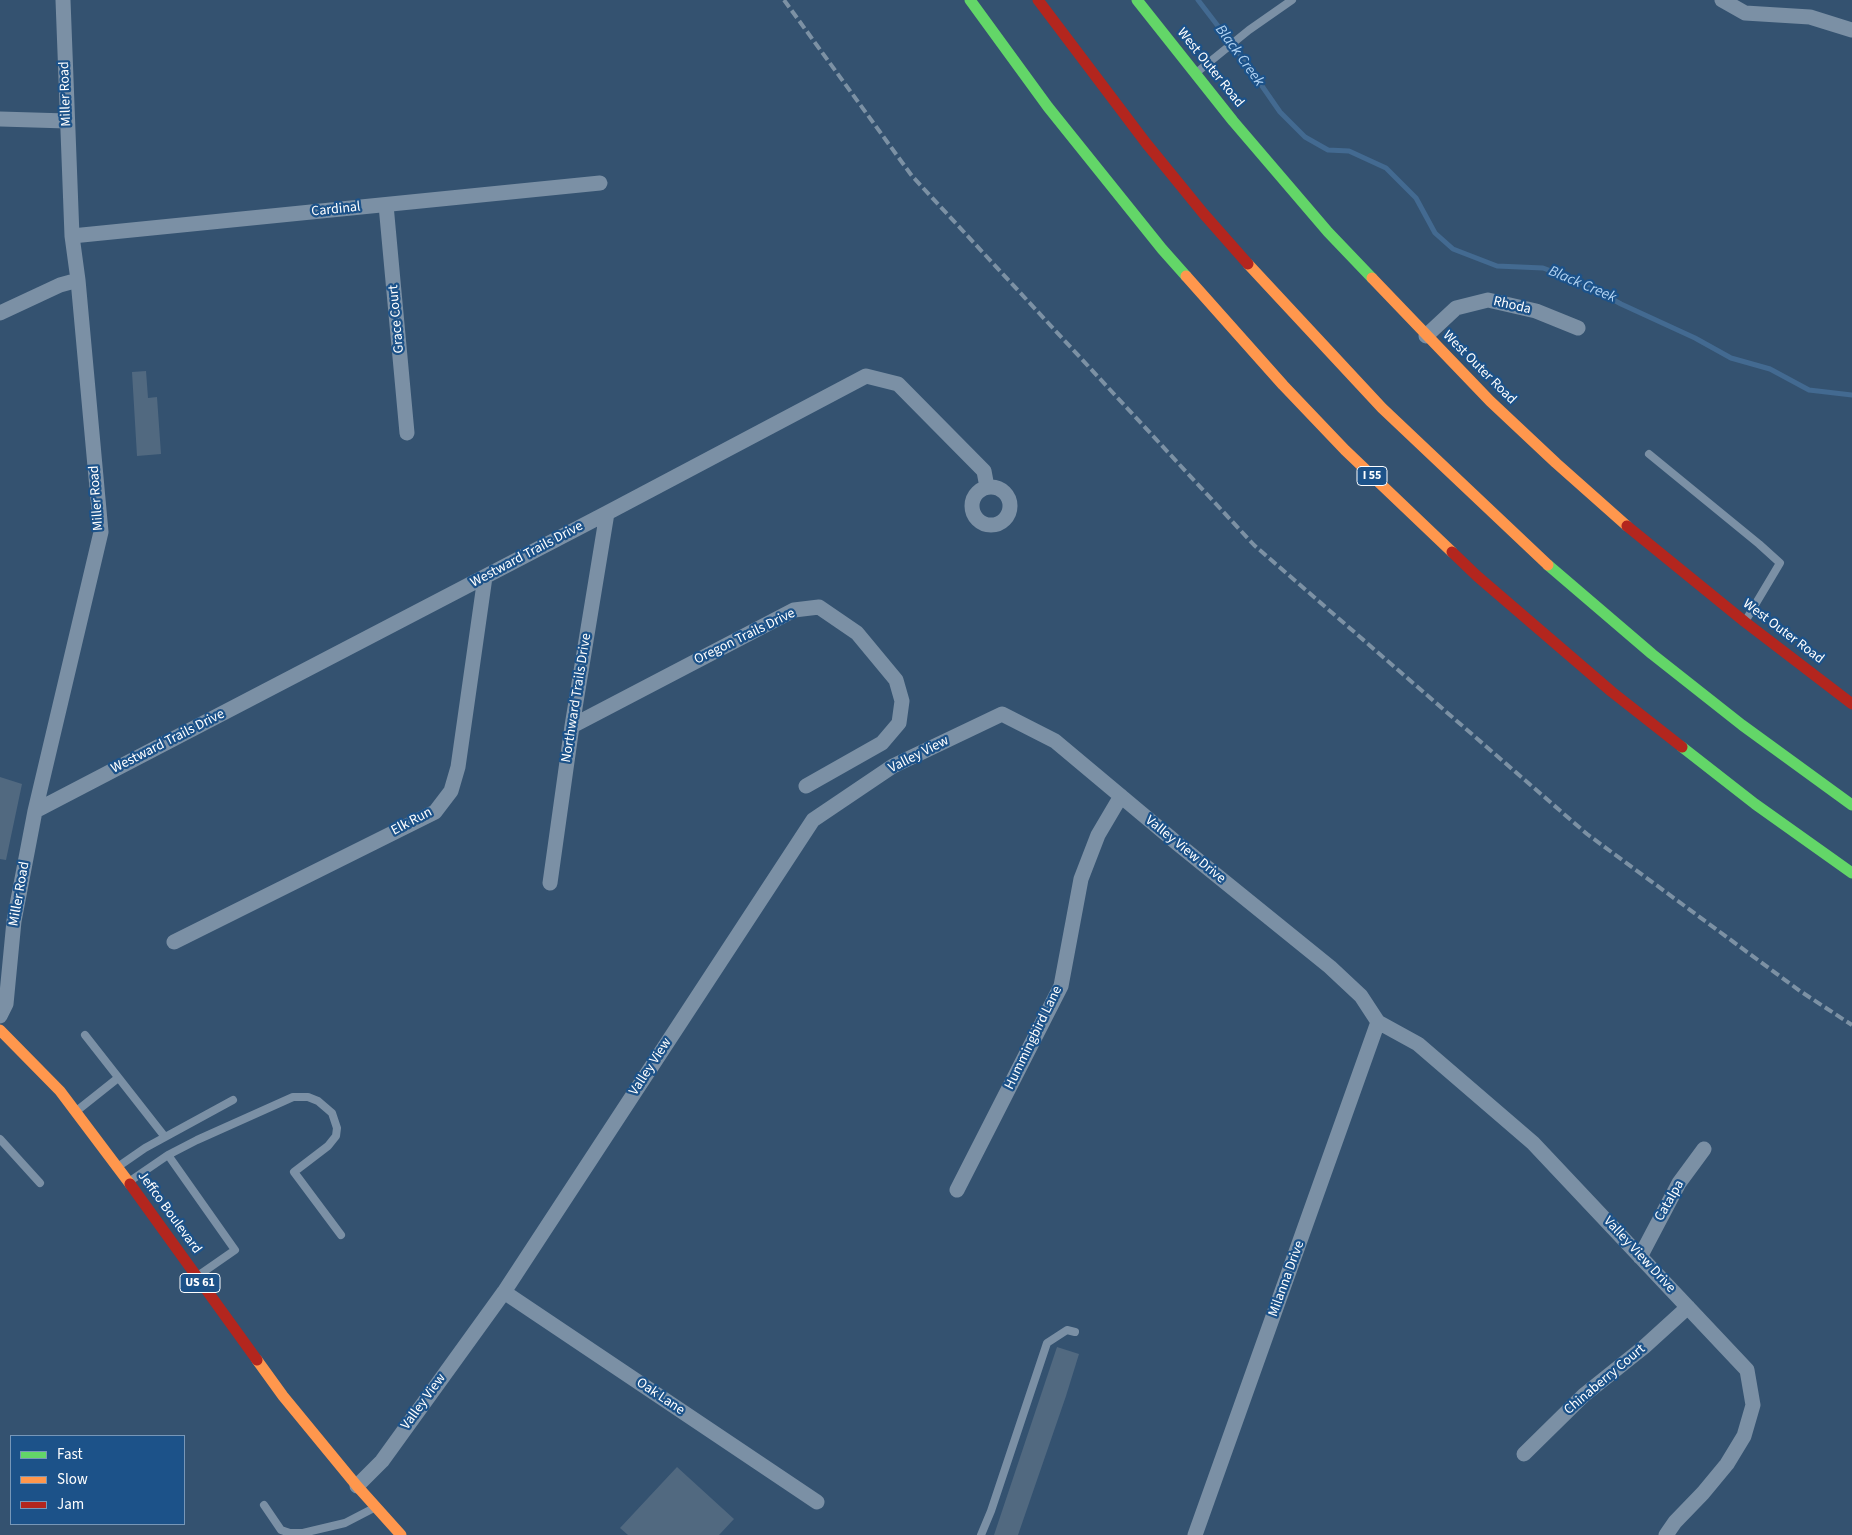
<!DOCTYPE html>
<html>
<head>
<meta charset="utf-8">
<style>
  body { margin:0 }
  #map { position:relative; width:1852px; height:1535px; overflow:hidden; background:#345270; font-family:"Source Sans 3",sans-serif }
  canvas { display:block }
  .legend { position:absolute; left:10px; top:1435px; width:175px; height:90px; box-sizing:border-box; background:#1c5289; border:1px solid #7797b8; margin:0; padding:6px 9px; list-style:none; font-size:15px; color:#fff }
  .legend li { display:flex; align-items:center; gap:10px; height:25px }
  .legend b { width:25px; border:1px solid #7797b8 }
</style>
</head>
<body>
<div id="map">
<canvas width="1852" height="1535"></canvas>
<ul class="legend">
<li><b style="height:6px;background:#63d668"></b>Fast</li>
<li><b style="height:6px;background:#ff974d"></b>Slow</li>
<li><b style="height:6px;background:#b3261e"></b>Jam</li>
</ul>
</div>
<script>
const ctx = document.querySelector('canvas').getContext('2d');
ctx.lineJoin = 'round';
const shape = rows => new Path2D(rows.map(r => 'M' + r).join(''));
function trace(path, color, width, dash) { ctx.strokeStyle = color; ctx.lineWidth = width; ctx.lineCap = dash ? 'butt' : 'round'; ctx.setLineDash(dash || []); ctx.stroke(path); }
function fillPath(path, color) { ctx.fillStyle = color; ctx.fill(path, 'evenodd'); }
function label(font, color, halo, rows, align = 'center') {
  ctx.font = font + ' "Source Sans 3",sans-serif'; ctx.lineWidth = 4.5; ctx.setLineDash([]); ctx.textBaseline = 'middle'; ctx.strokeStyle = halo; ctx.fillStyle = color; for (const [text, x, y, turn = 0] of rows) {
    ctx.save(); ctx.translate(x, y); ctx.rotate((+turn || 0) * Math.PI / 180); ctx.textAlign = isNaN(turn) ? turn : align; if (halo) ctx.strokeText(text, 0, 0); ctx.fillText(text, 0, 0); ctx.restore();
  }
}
const stream = shape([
  [1198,0,1244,60,1280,112,1305,137,1328,150,1349,151,1386,168,1416,198,1435,233,1453,249,1497,266,1543,268,1581,282,1621,304,1695,338,1731,358,1770,369,1809,390,1852,395]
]);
const building = shape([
  [146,371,148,398,157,397,161,454,137,456,132,372],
  [0,777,22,784,6,860,0,859],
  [1057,1347,1079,1354,1066,1396,1018,1535,994,1535],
  [677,1467,734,1519,719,1535,628,1535,620,1528]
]);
const lane = shape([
  [1196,73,1249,30,1292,0],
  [1649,454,1759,544,1780,563,1746,620],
  [85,1035,165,1137],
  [79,1109,118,1078],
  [0,1139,40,1183],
  [168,1155,197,1140,293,1097,308,1097,318,1101,332,1113,337,1128,336,1136,328,1146,294,1172,341,1235],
  [119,1166,145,1148,233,1100],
  [130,1181,168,1155,235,1250,199,1275],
  [264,1505,281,1530,290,1533,303,1533,345,1523,372,1509],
  [981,1535,991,1511,1047,1343,1067,1330,1075,1332]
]);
const street = shape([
  [1722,0,1745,13,1810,17,1852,30],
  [0,119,67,121],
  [386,205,407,433],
  [72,236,600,183],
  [0,313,60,285,78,280],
  [1426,336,1456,308,1488,300,1536,311,1578,328],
  '972 506a19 19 0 1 1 38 0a19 19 0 1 1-38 0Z',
  [572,726,794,610,819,607,857,633,896,680,902,701,899,723,882,743,806,786],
  [35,811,607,513,866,376,898,384,984,471,987,487],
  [550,883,572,726,607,513],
  [174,942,435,812,451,791,458,767,485,577],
  [0,1016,6,1004,14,921,35,811,101,532,78,280,72,236,63,0],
  [1378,1022,1418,1044,1533,1143,1747,1370,1753,1405,1744,1436,1727,1464,1703,1493,1675,1522,1666,1535],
  [957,1190,1061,986,1081,879,1098,835,1121,796],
  [1640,1257,1679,1183,1704,1149],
  [504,1292,817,1502],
  [1524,1454,1584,1395,1644,1347,1688,1307],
  [357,1486,382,1461,504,1292,813,820,893,766,1002,714,1055,741,1178,844,1330,967,1361,996,1378,1022],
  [1195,1535,1378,1022]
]);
const fast = shape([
  [970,0,1048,107,1162,249,1186,276],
  [1137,0,1233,121,1328,232,1372,278],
  [1548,565,1652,654,1742,725,1852,805],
  [1682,747,1755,804,1852,873]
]);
const slow = shape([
  [1248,264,1382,408,1548,565],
  [1186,276,1283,385,1345,450,1452,552],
  [1372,278,1490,401,1556,463,1627,526],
  [0,1030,60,1091,130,1184],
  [257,1360,283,1396,357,1486,401,1535]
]);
const jam = shape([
  [1038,0,1146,143,1203,213,1248,264],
  [1627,526,1745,622,1852,704],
  [1452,552,1477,576,1612,692,1682,747],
  [130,1184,257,1360]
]);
const rail = shape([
  [784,0,912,176,1254,545,1587,834,1800,991,1852,1025]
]);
const shields = [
  [1372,476,30],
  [200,1283,40]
];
const shieldNames = [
  ["I 55",1372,476],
  ["US 61",200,1283]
];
const streetNames = [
  ["West Outer Road",1210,68,51],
  ["Miller Road",66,94,-92],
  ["Cardinal",336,210,-6],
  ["Rhoda",1512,306,13],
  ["Grace Court",397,319,-95],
  ["West Outer Road",1479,368,45],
  ["Miller Road",97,498,-94],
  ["Westward Trails Drive",527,555,-28],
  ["West Outer Road",1783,632,37],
  ["Oregon Trails Drive",745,637,-26],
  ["Northward Trails Drive",577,698,-81],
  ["Westward Trails Drive",168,742,-27],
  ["Valley View",919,755,-27],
  ["Elk Run",412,822,-28],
  ["Valley View Drive",1185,850,39],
  ["Miller Road",20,894,-80],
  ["Hummingbird Lane",1034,1038,-64],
  ["Valley View",651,1067,-57],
  ["Catalpa",1670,1201,-60],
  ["Jeffco Boulevard",169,1213,54],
  ["Valley View Drive",1639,1255,47],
  ["Milanna Drive",1287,1279,-70],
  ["Chinaberry Court",1605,1380,-40],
  ["Oak Lane",660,1397,34],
  ["Valley View",424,1402,-54]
];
const waterNames = [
  ["Black Creek",1239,56,54],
  ["Black Creek",1582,285,23]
];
trace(stream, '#436a91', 5);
fillPath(building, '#516980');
trace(lane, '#7b90a5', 8);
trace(street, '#7b90a5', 15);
trace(fast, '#63d668', 11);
trace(slow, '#ff974d', 11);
trace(jam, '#b3261e', 11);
trace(rail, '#7c91a4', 4, [9, 4]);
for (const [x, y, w] of shields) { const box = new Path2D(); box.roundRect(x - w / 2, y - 9.5, w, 19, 4); ctx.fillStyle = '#1c5289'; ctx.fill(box); trace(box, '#fff', 1); }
label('bold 12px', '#fff', null, shieldNames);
label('14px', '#fff', '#1c5289', streetNames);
label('italic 15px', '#b1d3f3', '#1c5289', waterNames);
</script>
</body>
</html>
